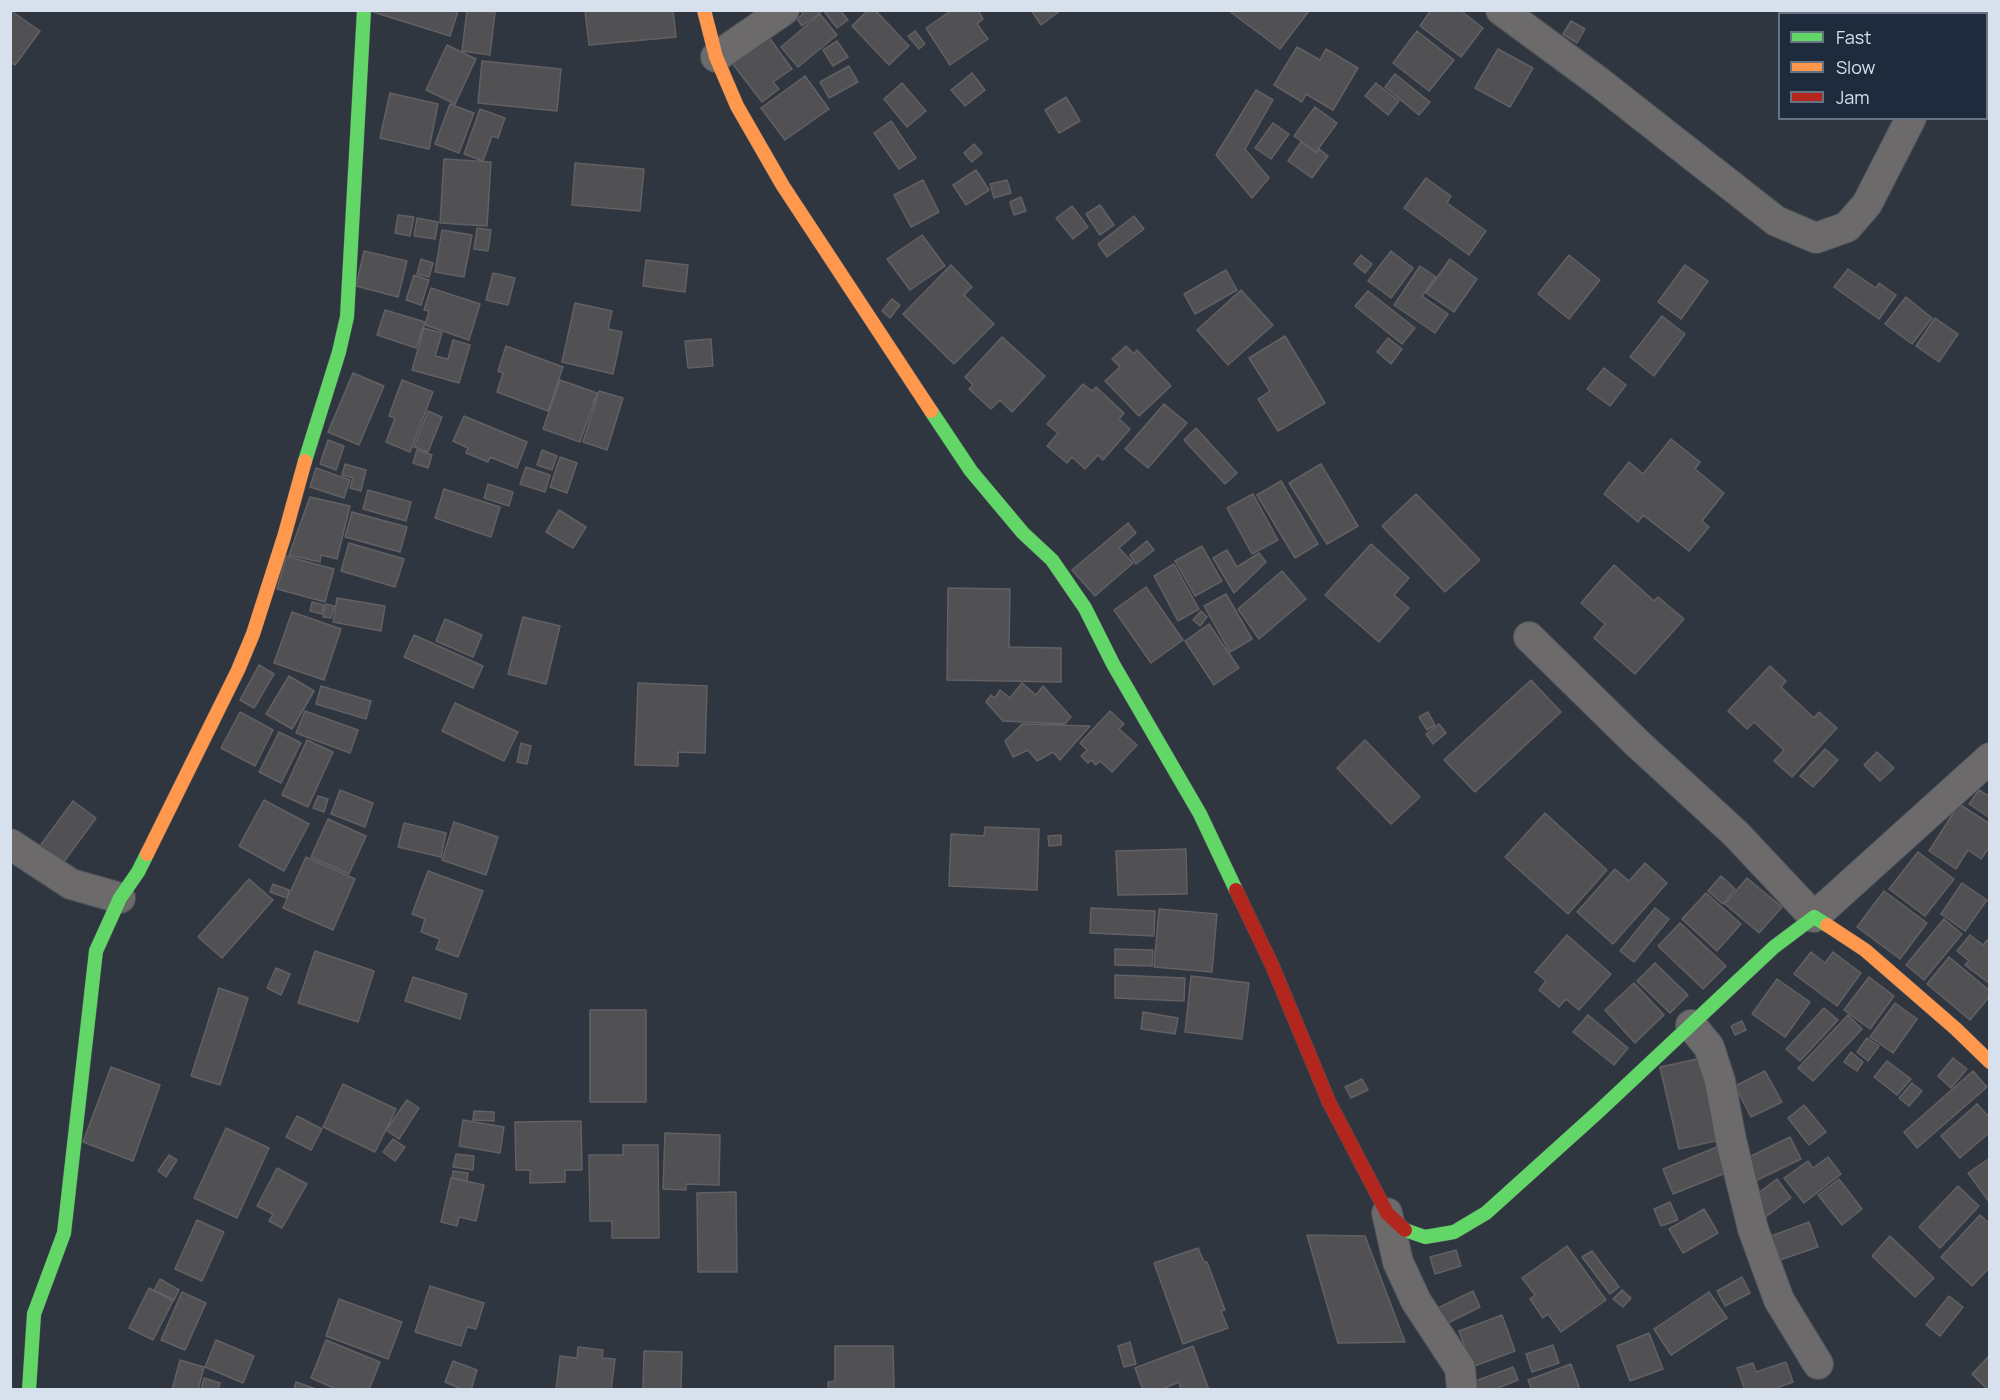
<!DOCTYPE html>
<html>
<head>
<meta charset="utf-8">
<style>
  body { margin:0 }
  #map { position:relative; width:2000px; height:1400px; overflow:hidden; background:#2f3640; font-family:Manrope,sans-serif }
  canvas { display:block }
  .frame { position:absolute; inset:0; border:12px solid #d7e0ed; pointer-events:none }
  .legend { position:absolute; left:1778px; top:12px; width:210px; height:108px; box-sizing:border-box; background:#1d2b3d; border:2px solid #677383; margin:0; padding:8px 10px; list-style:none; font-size:18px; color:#d7e0ed }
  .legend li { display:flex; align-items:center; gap:12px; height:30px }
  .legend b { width:30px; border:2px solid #677383 }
</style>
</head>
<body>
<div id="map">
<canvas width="2000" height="1400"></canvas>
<div class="frame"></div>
<ul class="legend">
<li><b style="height:8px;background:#63d668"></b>Fast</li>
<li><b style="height:8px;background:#ff974d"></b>Slow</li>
<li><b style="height:8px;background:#b3261e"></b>Jam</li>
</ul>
</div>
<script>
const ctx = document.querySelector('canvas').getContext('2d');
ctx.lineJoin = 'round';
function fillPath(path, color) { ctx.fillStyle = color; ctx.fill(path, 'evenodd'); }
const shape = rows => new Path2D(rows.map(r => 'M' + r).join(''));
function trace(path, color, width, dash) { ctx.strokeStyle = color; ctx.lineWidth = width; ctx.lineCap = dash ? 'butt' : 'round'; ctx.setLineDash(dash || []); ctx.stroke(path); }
const building = shape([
  [10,10,40,31,15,65,10,62,10,10],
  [374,10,455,10,458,11,450,36,373,12,374,10],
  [467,10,495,12,490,55,462,51,467,10],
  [673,10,676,37,589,45,585,11,673,10],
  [800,10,820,10,821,12,802,26,797,19,803,14,800,10],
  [823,10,840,10,848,20,837,28,823,10],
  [868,10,875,10,909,46,889,65,852,26,868,10],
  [952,10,978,10,983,19,977,24,988,39,950,65,926,28,952,10],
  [1031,10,1061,10,1041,25,1031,10],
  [1228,10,1305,10,1308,12,1280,49,1228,10],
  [1431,10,1460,10,1483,28,1461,57,1420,26,1431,10],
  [820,14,837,35,798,67,781,47,820,14],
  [1571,21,1585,29,1577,43,1563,34,1571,21],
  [915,31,925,44,919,49,908,36,915,31],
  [1417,31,1454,60,1429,91,1393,63,1417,31],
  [768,36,792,69,773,82,779,89,762,102,732,63,768,36],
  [837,41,848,57,833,66,823,50,837,41],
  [447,45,476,59,455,104,426,90,447,45],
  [1297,47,1320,60,1326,49,1358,68,1333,110,1306,94,1302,102,1274,85,1297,47],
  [1498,49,1533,68,1510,107,1475,88,1498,49],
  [482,61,561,69,557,111,478,103,482,61],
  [849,66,858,82,829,98,820,82,849,66],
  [972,73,985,90,965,106,951,90,972,73],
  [1395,74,1430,102,1419,115,1385,87,1395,74],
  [805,76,829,109,785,140,761,108,805,76],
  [902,83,926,111,907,127,884,99,902,83],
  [1376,83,1399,101,1388,115,1365,96,1376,83],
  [1256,90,1273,100,1245,149,1269,178,1252,198,1216,155,1256,90],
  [390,93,438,104,429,149,380,138,390,93],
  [1066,97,1080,121,1059,133,1045,110,1066,97],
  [450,104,474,113,459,153,435,144,450,104],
  [1315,107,1337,123,1316,152,1294,136,1315,107],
  [480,109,505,118,498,138,492,136,483,161,464,154,480,109],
  [891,121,916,158,899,169,874,133,891,121],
  [1273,123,1289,134,1271,159,1255,148,1273,123],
  [1301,142,1317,153,1319,149,1328,156,1312,178,1288,161,1301,142],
  [974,144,982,153,972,162,964,153,974,144],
  [444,159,491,162,487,226,440,223,444,159],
  [575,163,644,169,640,211,572,205,575,163],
  [976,170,989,190,966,205,953,185,976,170],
  [1426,178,1451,196,1447,203,1486,231,1469,255,1404,208,1426,178],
  [923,180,939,212,911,227,894,195,923,180],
  [1007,180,1011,193,994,198,990,184,1007,180],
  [1021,197,1026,211,1014,215,1010,202,1021,197],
  [1100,205,1114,225,1100,235,1086,214,1100,205],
  [1072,206,1088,227,1073,239,1056,218,1072,206],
  [398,215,414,217,410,236,395,233,398,215],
  [1134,216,1144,229,1107,257,1098,244,1134,216],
  [417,218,438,222,435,239,414,236,417,218],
  [477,228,491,230,488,251,474,249,477,228],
  [442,230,472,235,464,277,435,272,442,230],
  [922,235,945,266,910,290,887,259,922,235],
  [364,251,407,261,398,297,356,286,364,251],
  [1391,251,1413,268,1391,298,1368,281,1391,251],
  [1361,255,1372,264,1365,273,1354,264,1361,255],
  [1569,255,1600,280,1569,319,1538,294,1569,255],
  [421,259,433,263,429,277,417,274,421,259],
  [1450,259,1477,279,1454,312,1426,293,1450,259],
  [646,260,688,265,685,292,643,286,646,260],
  [951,265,972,287,964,295,994,324,954,364,903,314,951,265],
  [1685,265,1708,281,1681,319,1658,302,1685,265],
  [1420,266,1436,277,1422,296,1448,314,1435,333,1394,305,1420,266],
  [1848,269,1876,288,1879,283,1896,295,1879,319,1834,287,1848,269],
  [1226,270,1237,290,1195,314,1184,294,1226,270],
  [493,273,515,278,508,305,486,300,493,273],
  [414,275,429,280,421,305,406,300,414,275],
  [431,288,480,304,469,340,425,325,429,311,424,310,431,288],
  [1241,290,1273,325,1228,365,1197,330,1241,290],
  [1368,291,1415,328,1402,344,1355,306,1368,291],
  [1906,297,1932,318,1912,344,1885,324,1906,297],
  [892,299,900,305,890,318,882,311,892,299],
  [575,303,612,311,608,329,622,332,613,374,562,362,575,303],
  [385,310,425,322,416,348,377,335,385,310],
  [1662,316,1685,334,1654,376,1630,357,1662,316],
  [1935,318,1958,334,1939,362,1916,346,1935,318],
  [424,328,442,333,435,356,448,359,453,340,470,345,459,383,412,370,424,328],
  [1285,336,1325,403,1278,431,1258,399,1270,391,1249,358,1285,336],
  [1002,337,1045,376,1012,412,1000,400,991,409,969,389,973,385,965,377,1002,337],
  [1388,338,1402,349,1391,364,1377,352,1388,338],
  [711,339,713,366,688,368,685,341,711,339],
  [506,346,563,367,548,411,497,392,503,373,498,371,506,346],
  [1126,346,1134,354,1137,350,1171,386,1139,416,1105,381,1120,367,1112,359,1126,346],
  [1604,368,1626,385,1610,406,1587,389,1604,368],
  [353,373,384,386,359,445,328,432,353,373],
  [402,380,433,392,410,452,386,442,395,418,389,416,402,380],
  [560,380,597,393,580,442,543,429,560,380],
  [1083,384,1092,391,1096,387,1124,413,1119,419,1130,429,1103,460,1098,455,1085,469,1072,457,1067,463,1047,446,1058,433,1047,424,1083,384],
  [599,391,623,398,607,450,583,442,599,391],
  [1164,404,1187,423,1148,468,1125,449,1164,404],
  [428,411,442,417,428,452,414,447,428,411],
  [464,416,527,442,517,468,490,457,488,462,466,453,468,448,453,441,464,416],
  [1196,428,1237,473,1225,484,1184,440,1196,428],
  [1671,439,1700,462,1695,469,1724,493,1702,521,1709,527,1689,551,1643,515,1638,522,1604,494,1629,462,1643,474,1671,439],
  [328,440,344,446,336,470,320,464,328,440],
  [417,450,432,455,428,468,413,463,417,450],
  [542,450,557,456,552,470,537,465,542,450],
  [560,457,577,463,567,493,550,487,560,457],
  [345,464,366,470,361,491,350,488,353,478,342,475,345,464],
  [1321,464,1358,526,1327,544,1289,483,1321,464],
  [526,467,550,475,545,492,520,484,526,467],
  [316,468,350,480,344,498,310,487,316,468],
  [1281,481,1318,544,1295,558,1257,495,1281,481],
  [488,484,513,492,509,506,484,498,488,484],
  [444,489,500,507,491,537,435,518,444,489],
  [368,490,411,502,406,521,363,509,368,490],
  [1253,494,1278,540,1252,554,1227,508,1253,494],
  [1416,494,1480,560,1445,592,1382,526,1416,494],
  [310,497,350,506,337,559,321,555,320,562,289,555,310,497],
  [559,510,586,527,573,548,546,532,559,510],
  [352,512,407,527,400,552,345,537,352,512],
  [1128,523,1136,533,1119,548,1133,563,1095,596,1072,570,1128,523],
  [1147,541,1154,550,1136,564,1130,555,1147,541],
  [349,543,404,559,395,587,341,571,349,543],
  [1371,544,1409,578,1394,595,1409,608,1379,642,1325,595,1371,544],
  [1202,546,1222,581,1195,596,1175,561,1202,546],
  [1227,550,1237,567,1259,553,1266,562,1234,593,1213,558,1227,550],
  [286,556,334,569,325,602,277,589,286,556],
  [1174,564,1199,609,1178,621,1154,576,1174,564],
  [1614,565,1654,601,1658,597,1684,619,1635,674,1594,638,1605,624,1581,603,1614,565],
  [1282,571,1306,599,1259,639,1238,609,1282,571],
  [1146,587,1183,640,1151,663,1114,610,1146,587],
  [948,588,1010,589,1009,647,1061,648,1061,682,947,680,948,588],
  [1226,594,1252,639,1230,652,1204,606,1226,594],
  [337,598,385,606,381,631,333,622,337,598],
  [312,602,324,605,322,614,310,611,312,602],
  [326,604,334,606,331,618,323,617,326,604],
  [1201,611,1207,617,1200,626,1193,620,1201,611],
  [292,612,341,629,324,680,274,663,292,612],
  [523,617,560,626,546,684,508,674,523,617],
  [445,619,482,635,473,657,436,641,445,619],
  [1209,624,1239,668,1214,685,1185,641,1209,624],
  [414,635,483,666,473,688,404,657,414,635],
  [259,665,274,674,254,708,240,700,259,665],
  [1770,666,1786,681,1781,687,1814,718,1819,712,1837,728,1792,777,1774,761,1784,750,1754,722,1747,729,1728,711,1770,666],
  [289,676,314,691,292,729,266,714,289,676],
  [1531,680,1561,712,1475,792,1444,760,1531,680],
  [638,683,707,686,705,753,678,752,678,766,635,765,638,683],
  [1022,683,1036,695,1043,686,1071,717,1065,724,1003,721,986,702,991,695,995,698,1000,690,1010,698,1022,683],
  [321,686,371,701,366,719,316,704,321,686],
  [455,703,518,732,504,761,442,731,455,703],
  [305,711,358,730,350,753,296,733,305,711],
  [1110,711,1124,724,1119,729,1137,745,1112,772,1100,761,1096,765,1091,760,1088,763,1081,756,1087,750,1080,743,1110,711],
  [240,712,273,730,255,766,221,748,240,712],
  [1428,712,1435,725,1427,730,1419,717,1428,712],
  [1022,724,1090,726,1060,760,1053,752,1037,761,1028,750,1013,757,1005,741,1022,724],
  [1439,724,1446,733,1433,744,1426,734,1439,724],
  [279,732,301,743,281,783,259,772,279,732],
  [307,740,333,752,308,807,282,795,307,740],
  [1365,740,1420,797,1391,824,1337,768,1365,740],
  [521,743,531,746,527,764,517,762,521,743],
  [1825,749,1838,760,1813,787,1800,776,1825,749],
  [1877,752,1894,768,1880,781,1864,765,1877,752],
  [340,790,373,803,365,827,331,814,340,790],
  [1979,790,1990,797,1990,818,1969,804,1979,790],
  [318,796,328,799,324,812,313,808,318,796],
  [264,800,309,824,284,871,239,846,264,800],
  [73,801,96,818,60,867,37,850,73,801],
  [1959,804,1990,824,1990,846,1981,859,1968,850,1956,869,1929,851,1959,804],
  [1545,813,1607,870,1568,914,1505,857,1545,813],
  [328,819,366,836,349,874,311,857,328,819],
  [454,822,498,837,486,875,442,860,454,822],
  [404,823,446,833,441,857,398,847,404,823],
  [985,827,1039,829,1037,890,949,886,951,834,984,836,985,827],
  [1061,835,1061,845,1049,846,1048,836,1061,835],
  [1186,849,1187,894,1118,895,1116,851,1186,849],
  [1918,852,1954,879,1925,916,1889,889,1918,852],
  [306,857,355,879,333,930,283,908,306,857],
  [1645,863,1667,883,1613,944,1577,912,1615,869,1629,881,1645,863],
  [428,871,483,891,458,957,436,949,440,939,421,932,425,919,412,914,428,871],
  [1721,876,1735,889,1723,904,1708,891,1721,876],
  [1747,878,1782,907,1759,933,1725,904,1747,878],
  [249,879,273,900,222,958,198,937,249,879],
  [1962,883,1987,900,1965,931,1941,914,1962,883],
  [273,884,289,890,287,898,270,892,273,884],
  [1884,891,1927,923,1900,959,1857,927,1884,891],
  [1706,893,1741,924,1717,951,1682,919,1706,893],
  [1091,908,1155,911,1154,936,1090,933,1091,908],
  [1655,908,1669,919,1634,962,1620,951,1655,908],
  [1159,909,1217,914,1212,972,1154,967,1159,909],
  [1944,919,1962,934,1924,980,1906,965,1944,919],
  [1680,923,1726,966,1703,989,1658,946,1680,923],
  [1567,935,1611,974,1579,1010,1566,999,1559,1007,1539,990,1546,981,1535,972,1567,935],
  [1970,935,1983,945,1987,940,1990,943,1990,984,1965,965,1969,961,1957,951,1970,935],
  [1115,949,1153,950,1152,966,1115,965,1115,949],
  [315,951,374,971,358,1022,298,1003,315,951],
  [1811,952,1825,963,1833,952,1861,973,1837,1006,1794,974,1811,952],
  [1949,957,1990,991,1990,996,1970,1020,1927,984,1949,957],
  [1655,963,1688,995,1670,1013,1637,981,1655,963],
  [276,968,290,974,281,995,267,988,276,968],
  [1115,975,1185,978,1184,1001,1115,998,1115,975],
  [1191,976,1249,983,1242,1039,1185,1032,1191,976],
  [413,977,467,994,460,1019,405,1001,413,977],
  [1869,977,1894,996,1870,1029,1844,1010,1869,977],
  [1777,979,1810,1002,1785,1037,1752,1014,1777,979],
  [1634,983,1664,1015,1635,1043,1605,1010,1634,983],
  [219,988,248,998,220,1085,191,1076,219,988],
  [1895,1003,1917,1019,1893,1053,1870,1037,1895,1003],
  [1824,1008,1838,1020,1800,1061,1786,1049,1824,1008],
  [590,1010,646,1010,646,1102,590,1102,590,1010],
  [1143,1012,1178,1018,1175,1034,1141,1029,1143,1012],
  [1588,1015,1628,1048,1614,1065,1573,1032,1588,1015],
  [1848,1015,1862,1029,1813,1081,1798,1068,1848,1015],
  [1742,1021,1746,1030,1735,1035,1731,1026,1742,1021],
  [1867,1038,1879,1046,1868,1061,1857,1052,1867,1038],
  [1851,1052,1863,1062,1857,1071,1844,1062,1851,1052],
  [1702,1058,1720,1140,1679,1149,1660,1067,1702,1058],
  [1953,1058,1967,1069,1951,1088,1938,1076,1953,1058],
  [1887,1061,1911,1079,1897,1095,1874,1077,1887,1061],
  [111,1067,160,1085,133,1161,83,1142,111,1067],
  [1765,1071,1782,1102,1751,1117,1735,1086,1765,1071],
  [1973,1071,1987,1087,1917,1148,1904,1132,1973,1071],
  [1362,1079,1368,1090,1351,1098,1345,1087,1362,1079],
  [1912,1083,1922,1091,1909,1106,1899,1098,1912,1083],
  [343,1084,396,1109,375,1152,323,1127,343,1084],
  [407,1100,419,1108,399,1139,386,1130,407,1100],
  [1977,1104,1990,1118,1990,1132,1960,1158,1941,1136,1977,1104],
  [1804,1105,1826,1132,1809,1145,1788,1118,1804,1105],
  [474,1111,494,1112,494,1121,473,1120,474,1111],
  [297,1116,322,1129,311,1150,286,1137,297,1116],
  [463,1120,504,1127,500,1153,459,1146,463,1120],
  [581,1121,582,1170,565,1170,565,1182,530,1183,530,1170,516,1170,515,1122,581,1121],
  [226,1128,269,1148,237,1218,194,1198,226,1128],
  [665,1133,720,1135,719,1185,686,1184,686,1190,663,1189,665,1133],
  [1790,1137,1801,1159,1753,1182,1743,1160,1790,1137],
  [393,1139,405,1147,395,1161,383,1152,393,1139],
  [623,1145,658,1145,659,1238,612,1238,612,1221,590,1221,589,1155,623,1155,623,1145],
  [1717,1147,1728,1172,1673,1194,1663,1169,1717,1147],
  [456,1154,474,1156,473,1170,453,1167,456,1154],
  [169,1155,177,1160,166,1177,158,1171,169,1155],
  [1828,1157,1841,1174,1804,1203,1784,1178,1808,1161,1813,1168,1828,1157],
  [1990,1158,1990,1203,1968,1173,1990,1158],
  [277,1168,307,1184,282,1228,269,1221,273,1214,257,1206,277,1168],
  [453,1171,468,1173,467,1181,452,1178,453,1171],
  [451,1178,484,1185,476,1221,459,1217,457,1226,441,1222,451,1178],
  [1777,1179,1791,1198,1763,1219,1749,1200,1777,1179],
  [1839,1179,1862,1209,1842,1225,1818,1195,1839,1179],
  [1958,1186,1979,1206,1940,1248,1919,1227,1958,1186],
  [736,1192,737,1272,698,1272,697,1193,736,1192],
  [1670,1202,1678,1220,1661,1226,1654,1209,1670,1202],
  [1704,1209,1718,1233,1683,1253,1669,1229,1704,1209],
  [1980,1215,1990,1224,1990,1267,1972,1286,1941,1257,1980,1215],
  [197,1220,224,1232,202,1281,175,1269,197,1220],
  [1809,1222,1818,1247,1771,1263,1763,1239,1809,1222],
  [1307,1235,1365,1236,1405,1342,1338,1343,1307,1235],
  [1890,1236,1934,1278,1915,1297,1872,1256,1890,1236],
  [1567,1246,1606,1300,1561,1332,1548,1314,1543,1318,1530,1299,1535,1295,1522,1278,1567,1246],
  [1198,1248,1204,1262,1207,1262,1225,1310,1221,1311,1228,1328,1183,1344,1154,1263,1198,1248],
  [1456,1250,1461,1266,1435,1274,1430,1257,1456,1250],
  [1592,1251,1619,1287,1610,1294,1582,1257,1592,1251],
  [1742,1277,1750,1293,1725,1306,1717,1291,1742,1277],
  [160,1279,179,1290,174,1300,154,1290,160,1279],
  [430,1286,484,1303,476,1329,467,1327,461,1346,415,1332,430,1286],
  [149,1288,173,1301,153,1340,129,1328,149,1288],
  [1622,1290,1631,1298,1623,1307,1613,1299,1622,1290],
  [1473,1291,1480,1307,1444,1325,1436,1309,1473,1291],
  [182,1292,206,1303,185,1350,161,1340,182,1292],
  [1709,1292,1727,1318,1671,1355,1654,1329,1709,1292],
  [1949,1296,1963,1307,1940,1336,1926,1325,1949,1296],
  [339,1299,402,1322,388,1359,326,1336,339,1299],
  [1502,1315,1515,1351,1472,1367,1459,1331,1502,1315],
  [1649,1333,1663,1369,1630,1381,1617,1346,1649,1333],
  [216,1340,254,1356,243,1383,205,1367,216,1340],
  [326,1340,380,1362,369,1390,338,1390,311,1378,326,1340],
  [1130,1342,1136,1364,1124,1367,1118,1346,1130,1342],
  [1553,1345,1559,1363,1532,1372,1526,1354,1553,1345],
  [835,1346,893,1346,894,1390,828,1390,828,1382,835,1381,835,1346],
  [1193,1346,1209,1390,1181,1390,1179,1382,1160,1390,1143,1390,1135,1368,1193,1346],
  [578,1347,603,1350,602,1358,615,1359,611,1390,556,1390,560,1356,577,1358,578,1347],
  [644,1351,682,1352,681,1390,643,1390,644,1351],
  [1990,1355,1990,1390,1988,1390,1972,1374,1990,1355],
  [180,1360,204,1367,198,1390,172,1390,180,1360],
  [453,1361,477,1370,471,1390,464,1390,445,1382,453,1361],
  [1786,1362,1793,1382,1771,1390,1745,1390,1737,1368,1753,1363,1756,1372,1786,1362],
  [1571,1364,1580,1390,1532,1390,1528,1380,1571,1364],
  [1513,1367,1518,1380,1493,1390,1472,1390,1470,1383,1513,1367],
  [204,1378,220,1383,218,1390,201,1390,204,1378],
  [296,1382,319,1390,294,1390,296,1382]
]);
const street = shape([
  [1501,10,1599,82,1776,221,1816,238,1847,227,1867,204,1911,118],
  [716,57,784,10],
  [1986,95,1990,96],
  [1529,637,1638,744,1736,834,1814,917,1990,758],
  [10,844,71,884,120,898],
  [1691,1025,1709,1047,1720,1081,1731,1140,1753,1229,1779,1300,1818,1364],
  [1387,1213,1398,1262,1416,1301,1460,1368,1462,1390]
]);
const fast = shape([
  [931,411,971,471,1023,533,1052,560,1085,608,1113,664,1200,814,1236,890],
  [305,461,339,352,347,317,364,10],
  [1405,1230,1425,1237,1454,1232,1486,1213,1598,1112,1774,947,1814,917,1827,925],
  [29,1390,34,1314,64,1233,96,951,120,898,138,872,147,854]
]);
const slow = shape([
  [704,10,716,57,737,106,783,186,931,411],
  [147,854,238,670,253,634,284,537,305,461],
  [1827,925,1865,950,1956,1029,1990,1062]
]);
const jam = shape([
  [1236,890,1272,965,1329,1102,1387,1213,1405,1230]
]);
fillPath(building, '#515052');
trace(building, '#626063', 1.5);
trace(street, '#4c525a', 32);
trace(fast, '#4c525a', 15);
trace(slow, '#4c525a', 15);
trace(jam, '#4c525a', 15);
trace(street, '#6c6a6a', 30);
trace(fast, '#63d668', 14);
trace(slow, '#ff974d', 14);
trace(jam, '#b3261e', 14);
</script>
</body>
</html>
